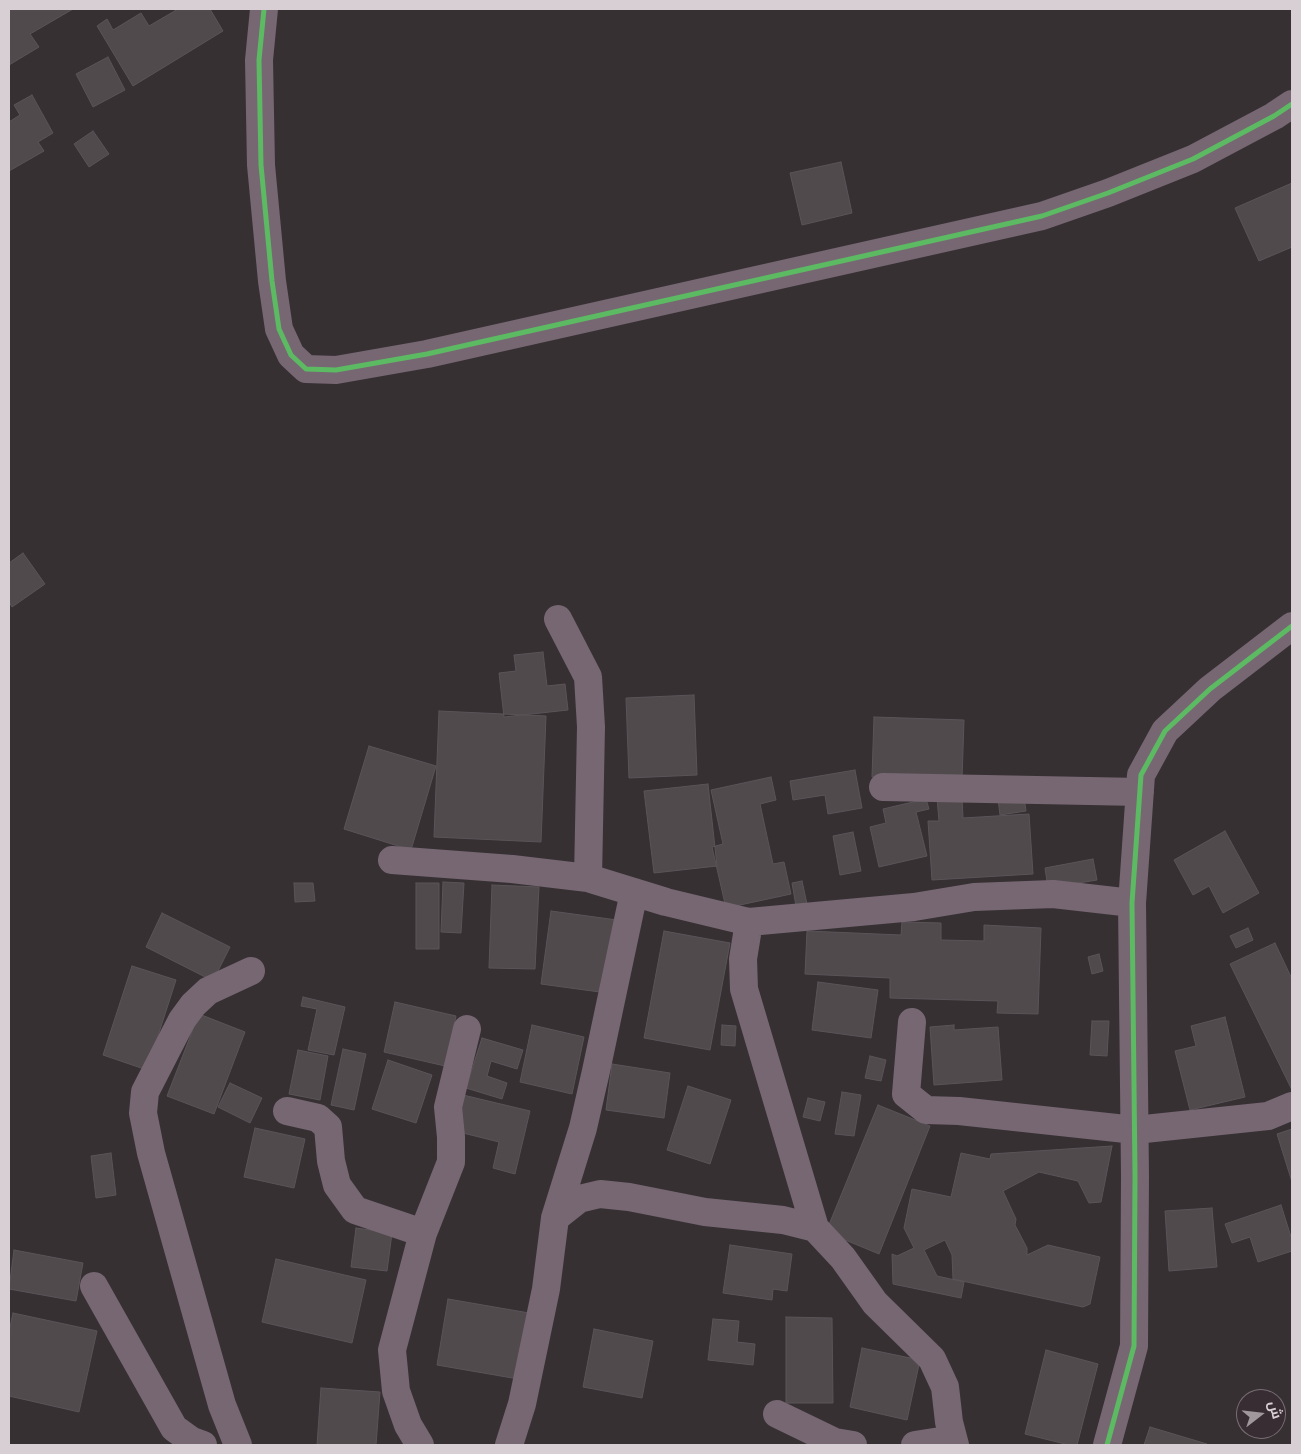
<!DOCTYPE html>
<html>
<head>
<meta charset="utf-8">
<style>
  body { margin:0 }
  #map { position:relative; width:1301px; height:1454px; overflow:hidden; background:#363033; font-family:"Fira Sans Condensed",Cairo,sans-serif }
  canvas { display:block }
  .frame { position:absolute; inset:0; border:10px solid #d7cfd4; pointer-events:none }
  .north { position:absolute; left:1236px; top:1389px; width:50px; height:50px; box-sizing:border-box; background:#392d34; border:1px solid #786e74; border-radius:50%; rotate:74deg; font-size:14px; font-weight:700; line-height:20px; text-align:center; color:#d7cfd4 }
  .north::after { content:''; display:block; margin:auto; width:18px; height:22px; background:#9f979c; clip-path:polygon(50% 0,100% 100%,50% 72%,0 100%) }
</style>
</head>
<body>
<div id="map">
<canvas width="1301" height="1454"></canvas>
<div class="frame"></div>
<div class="north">ش</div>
</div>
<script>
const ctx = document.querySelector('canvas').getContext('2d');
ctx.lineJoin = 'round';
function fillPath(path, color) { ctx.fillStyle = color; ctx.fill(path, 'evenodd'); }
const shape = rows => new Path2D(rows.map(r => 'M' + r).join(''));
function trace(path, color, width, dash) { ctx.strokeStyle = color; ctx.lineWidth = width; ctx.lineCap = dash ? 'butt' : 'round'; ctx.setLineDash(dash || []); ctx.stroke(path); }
const building = shape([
  [9,9,73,9,30,34,39,47,9,65,9,9],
  [178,9,210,9,223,31,133,86,97,26,107,19,113,30,141,13,149,26,178,9],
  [108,57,125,90,93,107,76,74,108,57],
  [32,95,53,133,38,142,44,151,9,171,9,122,20,115,14,105,32,95],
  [93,131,109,154,89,167,74,144,93,131],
  [841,162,852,213,802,225,790,173,841,162],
  [1292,183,1292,247,1259,261,1235,208,1292,183],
  [23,553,45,584,12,607,9,602,9,563,23,553],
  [543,652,547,686,565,684,568,710,504,717,499,673,516,671,514,655,543,652],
  [694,695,697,775,629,778,626,698,694,695],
  [439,711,546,716,541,842,434,837,439,711],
  [874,717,964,720,962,780,872,777,874,717],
  [369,746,436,766,411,850,344,829,369,746],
  [855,770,862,808,828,814,825,795,793,800,790,781,855,770],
  [771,777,776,800,760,804,773,864,784,862,791,894,726,908,712,847,723,844,711,790,771,777],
  [708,784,717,866,654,873,644,791,708,784],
  [962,797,963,818,1029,814,1033,874,932,880,928,821,939,821,937,798,962,797],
  [1024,797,1026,811,1000,815,998,799,1024,797],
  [926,799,929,809,916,812,927,856,879,867,870,827,886,823,883,809,926,799],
  [1225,831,1259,893,1223,913,1209,886,1193,895,1174,860,1225,831],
  [853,832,861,871,840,875,833,836,853,832],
  [1093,859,1097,880,1048,888,1045,868,1093,859],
  [802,881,807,904,796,906,792,883,802,881],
  [443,882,464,883,461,933,441,932,443,882],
  [294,883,313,883,315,901,295,902,294,883],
  [416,883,439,883,439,949,416,949,416,883],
  [492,885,539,887,535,969,489,968,492,885],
  [551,911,617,920,607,993,541,984,551,911],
  [162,913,230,947,213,981,146,947,162,913],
  [902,922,941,923,941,940,984,941,984,925,1041,928,1038,1014,997,1013,998,1001,890,998,890,978,805,974,807,931,901,935,902,922],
  [1248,928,1253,940,1236,948,1230,936,1248,928],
  [664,931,730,943,710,1050,644,1038,664,931],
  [1275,943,1292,979,1292,1090,1230,964,1275,943],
  [1099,954,1103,971,1092,974,1088,957,1099,954],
  [132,966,176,980,147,1070,103,1055,132,966],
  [818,982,878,990,871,1038,812,1030,818,982],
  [303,997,345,1007,334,1055,308,1050,317,1009,301,1006,303,997],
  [395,1002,456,1016,445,1066,384,1052,395,1002],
  [199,1014,245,1032,214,1114,167,1096,199,1014],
  [1225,1017,1245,1097,1190,1110,1175,1051,1196,1046,1191,1026,1225,1017],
  [1092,1021,1109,1021,1107,1056,1090,1055,1092,1021],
  [532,1025,584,1037,572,1094,520,1082,532,1025],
  [722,1025,736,1026,735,1046,721,1045,722,1025],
  [954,1025,954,1030,998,1027,1002,1080,934,1085,930,1027,954,1025],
  [482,1038,523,1050,517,1069,491,1061,487,1076,507,1083,502,1099,466,1088,482,1038],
  [343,1049,366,1054,354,1110,331,1105,343,1049],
  [298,1050,328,1056,320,1100,289,1094,298,1050],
  [870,1056,886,1060,881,1081,865,1078,870,1056],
  [388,1060,432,1075,416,1123,372,1109,388,1060],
  [612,1064,670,1073,664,1118,606,1110,612,1064],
  [230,1083,262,1098,250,1123,218,1107,230,1083],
  [688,1086,731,1100,710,1164,667,1150,688,1086],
  [842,1092,861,1095,854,1136,835,1134,842,1092],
  [463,1095,530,1111,515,1174,493,1168,499,1142,455,1131,463,1095],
  [808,1098,825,1102,820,1121,803,1117,808,1098],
  [878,1105,930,1126,879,1254,826,1232,878,1105],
  [255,1128,305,1139,294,1188,244,1177,255,1128],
  [1292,1129,1292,1182,1277,1134,1292,1129],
  [1112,1146,1101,1202,1089,1203,1078,1181,1039,1172,1003,1191,1016,1219,1015,1225,1027,1248,1027,1255,1048,1245,1100,1257,1090,1304,1083,1307,953,1279,952,1255,945,1240,924,1250,937,1276,964,1282,961,1298,893,1284,892,1254,897,1256,914,1248,904,1228,912,1189,951,1197,961,1153,990,1159,991,1154,1112,1146],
  [111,1153,116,1195,96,1198,91,1156,111,1153],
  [1281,1205,1292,1240,1292,1251,1258,1262,1250,1237,1232,1243,1225,1224,1281,1205],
  [1212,1208,1217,1267,1169,1271,1165,1211,1212,1208],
  [356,1228,392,1233,387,1271,351,1267,356,1228],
  [730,1245,792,1254,787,1291,773,1289,772,1300,723,1293,730,1245],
  [14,1250,83,1263,76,1301,9,1289,14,1250],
  [276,1259,366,1280,352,1343,262,1322,276,1259],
  [448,1299,535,1314,524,1380,437,1365,448,1299],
  [13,1313,97,1331,79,1412,9,1396,9,1332,13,1313],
  [786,1317,832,1318,833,1403,786,1403,786,1317],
  [713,1319,739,1321,737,1342,755,1344,753,1365,708,1360,713,1319],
  [594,1329,653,1341,642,1398,583,1387,594,1329],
  [862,1348,920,1360,907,1420,850,1407,862,1348],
  [1046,1350,1098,1364,1077,1445,1069,1445,1025,1434,1046,1350],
  [321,1388,380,1392,376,1445,317,1445,321,1388],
  [1150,1427,1207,1444,1207,1445,1144,1445,1150,1427]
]);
const minor = shape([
  [264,9,259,60,261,165,272,281,279,329,291,355,306,369,336,370,427,354,1042,216,1108,193,1193,159,1274,116,1292,104],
  [558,619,588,677,591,727,588,878],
  [883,787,1140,792],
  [392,860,512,869,588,878,666,902,749,922,914,907,974,897,1053,894,1132,903],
  [749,922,743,959,744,989,815,1228],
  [912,1022,906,1094,926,1110,959,1111,1135,1130,1268,1116,1292,1106],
  [287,1111,318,1118,328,1127,331,1161,337,1185,355,1210,423,1233],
  [555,1218,583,1128,596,1071,634,892],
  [94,1286,174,1428,192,1441,203,1445],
  [777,1414,835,1442,853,1445],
  [238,1445,222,1405,151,1153,143,1113,145,1092,182,1020,193,1005,208,991,251,971],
  [420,1445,408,1425,396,1391,392,1350,423,1233,451,1162,451,1137,448,1107,467,1029],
  [509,1445,522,1404,546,1289,555,1218,579,1199,600,1194,629,1197,705,1212,783,1220,815,1228,843,1258,875,1303,932,1359,945,1387,949,1422,955,1445],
  [915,1445,953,1439],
  [1107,1445,1134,1346,1135,1176,1132,903,1141,775,1165,731,1210,689,1292,626]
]);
const cycleway = shape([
  [264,9,259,60,261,165,272,281,279,329,291,355,306,369,336,370,427,354,1042,216,1108,193,1193,159,1274,116,1292,104],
  [1107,1445,1134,1346,1135,1176,1132,903,1141,775,1165,731,1210,689,1292,626]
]);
fillPath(building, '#504a4d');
trace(building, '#5a5458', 1);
trace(minor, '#776772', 28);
trace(cycleway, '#5cba63', 5);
</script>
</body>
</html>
